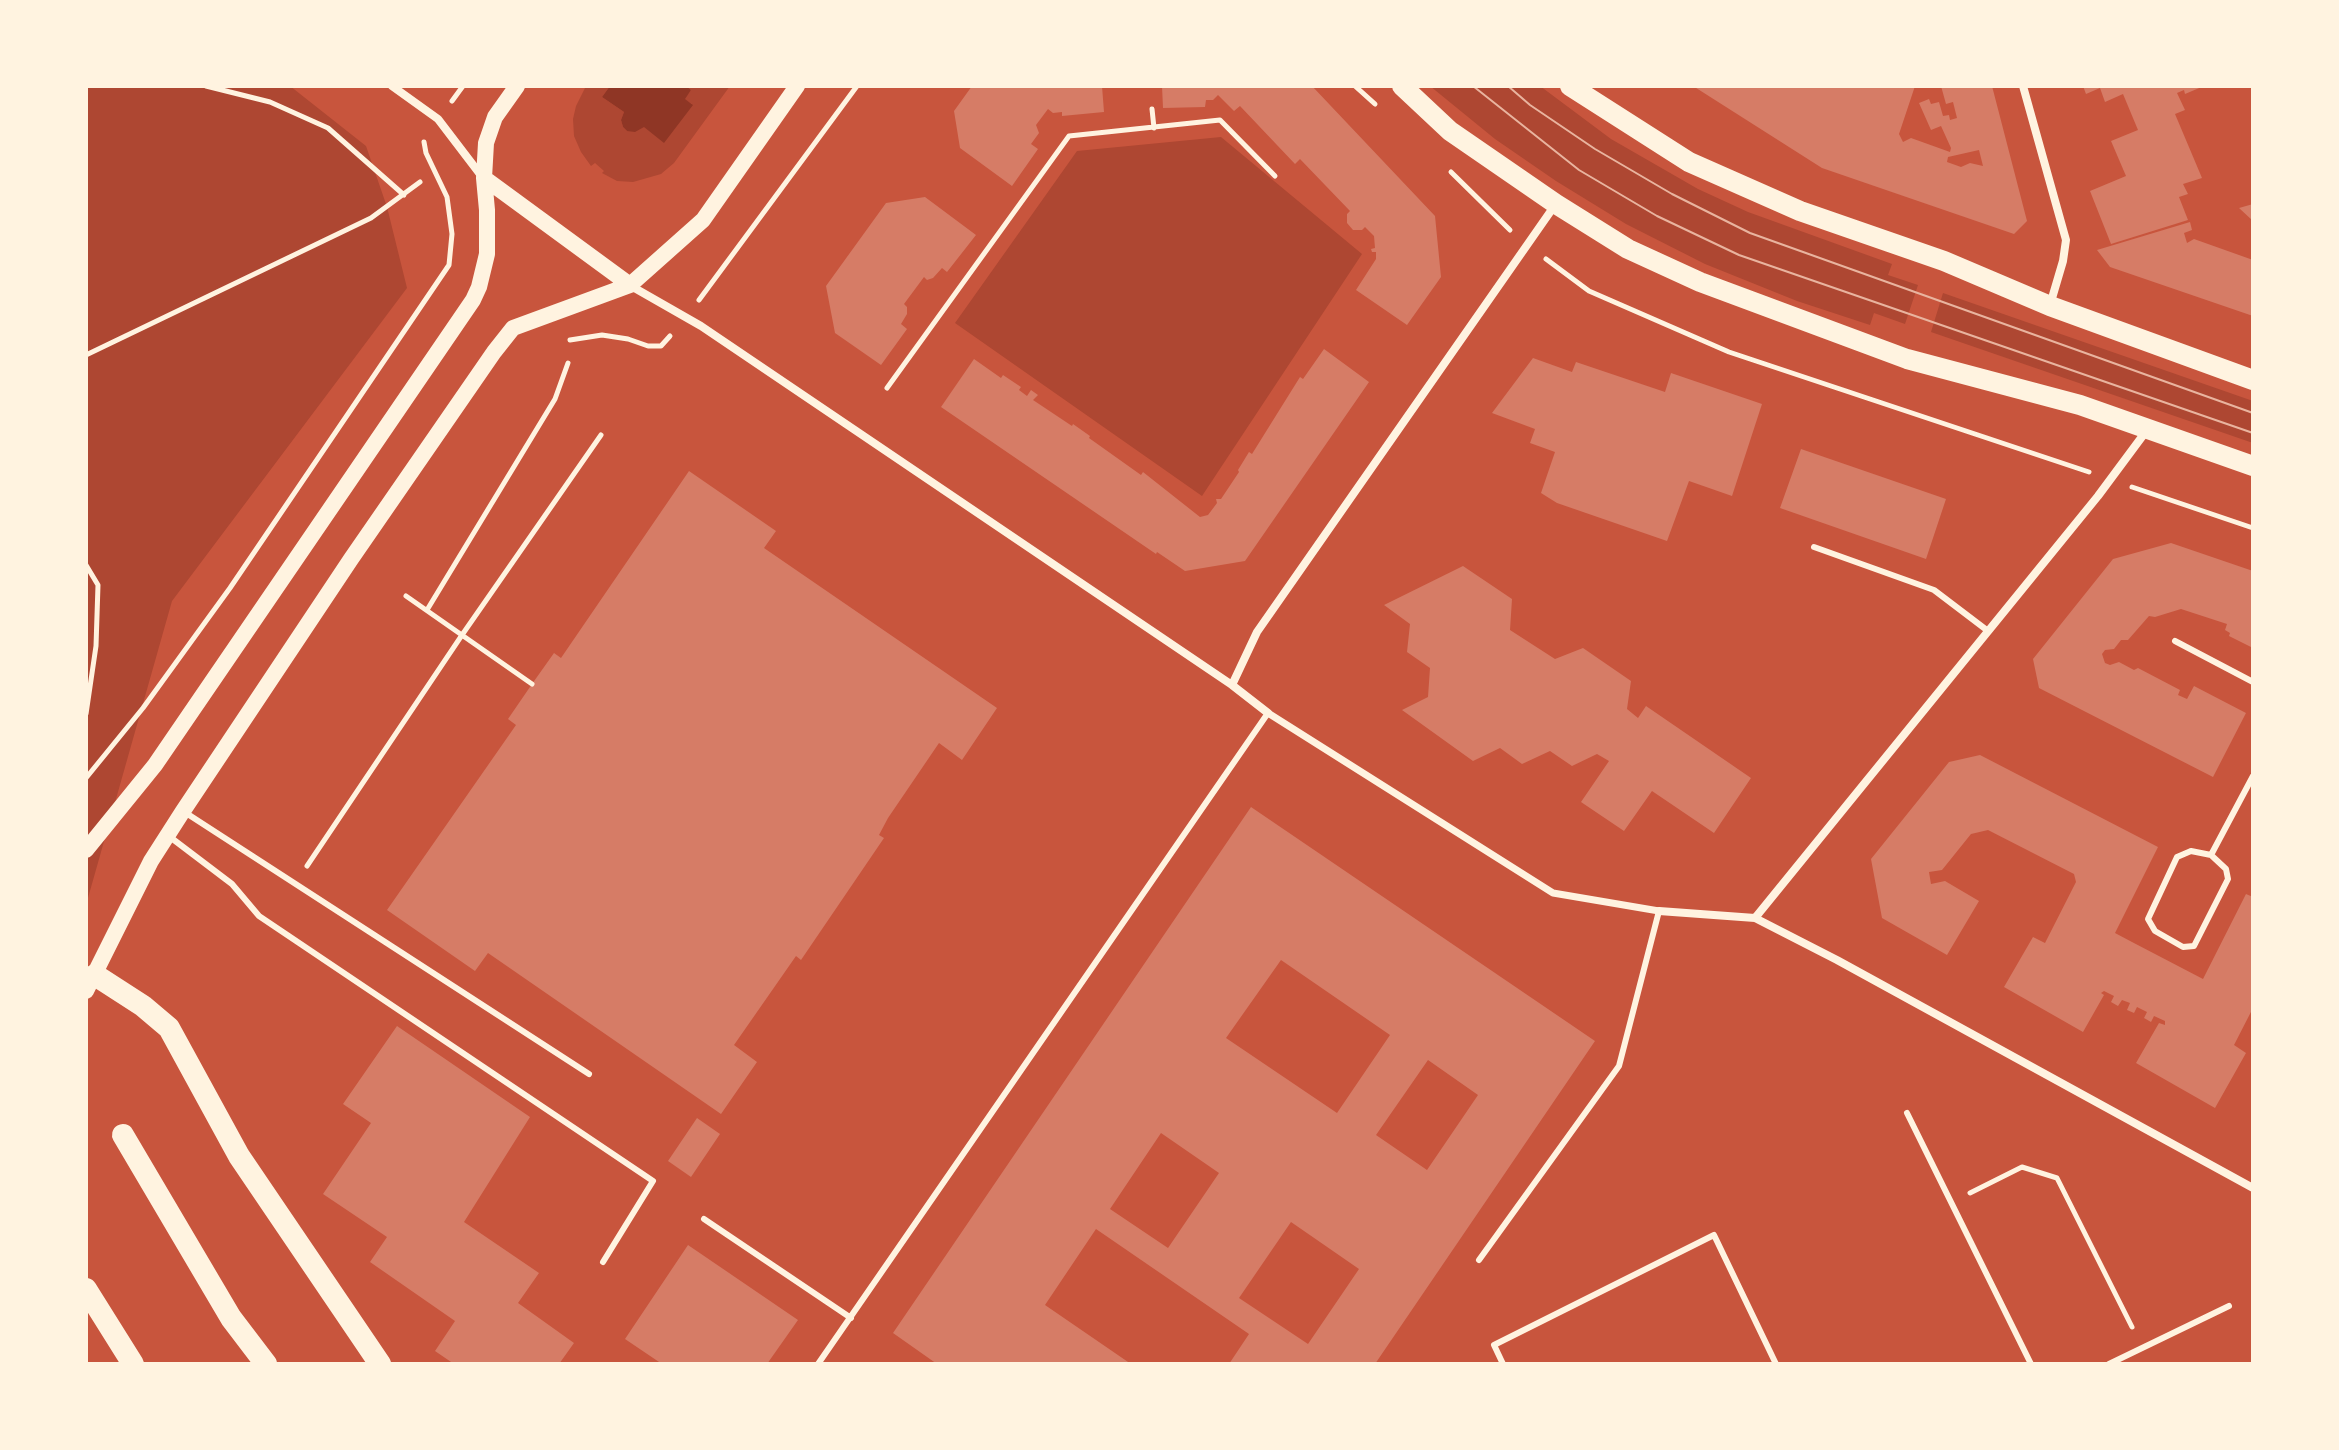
<!DOCTYPE html>
<html>
<head>
<meta charset="utf-8">
<style>
  body { margin:0 }
  #map { position:relative; width:2339px; height:1450px; overflow:hidden; background:#c8553d; font-family:"PT Sans",sans-serif }
  canvas { display:block }
  .frame { position:absolute; inset:0; border:88px solid #fff3e0; pointer-events:none }
</style>
</head>
<body>
<div id="map">
<canvas width="2339" height="1450"></canvas>
<div class="frame"></div>
</div>
<script>
const ctx = document.querySelector('canvas').getContext('2d');
ctx.lineJoin = 'round';
function fillPath(path, color) { ctx.fillStyle = color; ctx.fill(path, 'evenodd'); }
const shape = rows => new Path2D(rows.map(r => 'M' + r).join(''));
function trace(path, color, width, dash) { ctx.strokeStyle = color; ctx.lineWidth = width; ctx.lineCap = dash ? 'butt' : 'round'; ctx.setLineDash(dash || []); ctx.stroke(path); }
const green = shape([
  [86,86,290,86,366,146,387,207,407,288,172,601,86,905],
  [586,86,610,86,602,97,624,112,621,120,623,127,627,131,644,126,657,136,692,104,684,99,691,90,686,86,730,86,674,163,661,174,633,182,617,181,602,173,604,171,595,163,591,166,581,152,574,136,573,119,576,106],
  [1430,86,1540,86,1611,139,1698,189,1748,212,1892,264,1888,275,1918,285,1905,324,1874,313,1870,325,1797,301,1705,264,1626,224,1556,181,1495,139],
  [1221,137,1362,254,1202,496,955,323,1077,151],
  [1943,293,2253,401,2253,443,1931,332]
]);
const water = shape([
  [610,86,686,86,691,90,685,99,693,105,664,143,644,127,635,132,627,131,623,127,621,120,624,112,602,97]
]);
const building = shape([
  [972,86,1102,86,1104,112,1062,116,1062,112,1053,113,1048,109,1036,125,1039,133,1031,144,1038,149,1012,186,960,148,954,111],
  [1162,86,1312,86,1435,216,1441,277,1407,325,1356,290,1376,259,1376,252,1372,252,1371,249,1375,248,1374,236,1365,227,1362,230,1353,230,1347,223,1347,214,1350,211,1300,159,1295,164,1240,106,1234,111,1218,95,1213,100,1206,100,1205,107,1163,108],
  [1693,86,1915,86,1899,134,1903,142,1911,138,1950,152,1951,148,1941,126,1931,130,1919,103,1929,99,1931,104,1939,102,1943,116,1949,115,1950,120,1957,118,1953,102,1946,104,1941,86,1992,86,2027,221,2014,234,1822,168],
  [1979,150,1983,166,1970,163,1961,167,1947,162,1948,157],
  [2083,86,2204,86,2185,94,2184,90,2177,93,2185,110,2175,114,2202,178,2183,184,2188,194,2179,197,2188,220,2111,244,2090,191,2126,176,2111,141,2138,130,2123,94,2105,102,2100,88,2086,94],
  [925,197,976,235,947,272,942,268,933,278,927,280,924,277,904,304,907,307,907,314,901,324,907,329,881,365,835,333,826,286,886,203],
  [2253,204,2253,221,2239,208],
  [2190,222,2192,230,2184,233,2187,243,2194,239,2253,260,2253,316,2110,267,2097,250],
  [1324,349,1369,382,1245,561,1185,571,1157,552,1156,554,941,407,974,359,1001,378,1003,375,1021,387,1019,390,1027,396,1031,390,1038,395,1033,400,1072,426,1073,424,1090,436,1089,438,1141,475,1143,472,1200,517,1208,515,1217,503,1216,499,1221,499,1239,472,1238,470,1249,452,1252,454,1300,377,1303,379],
  [1533,358,1572,372,1576,362,1665,392,1671,373,1762,404,1732,496,1689,481,1667,541,1557,503,1541,493,1555,452,1530,443,1535,429,1492,413],
  [1801,449,1946,499,1926,559,1780,508],
  [689,471,776,531,764,548,997,708,962,760,939,743,888,818,879,835,884,838,801,960,796,956,734,1045,757,1062,721,1114,488,953,475,971,387,910,516,725,508,719,532,684,554,653,561,658],
  [2171,543,2253,571,2253,648,2229,636,2230,633,2225,630,2227,624,2181,609,2155,617,2149,616,2128,640,2121,640,2114,649,2105,650,2102,654,2105,663,2110,665,2119,662,2134,670,2138,668,2180,690,2178,695,2187,699,2194,686,2246,713,2213,777,2039,688,2033,659,2113,559],
  [1463,566,1512,599,1510,630,1555,659,1583,648,1631,681,1627,709,1638,718,1646,706,1751,778,1714,833,1652,791,1624,831,1581,802,1609,761,1597,754,1572,766,1550,751,1522,764,1500,748,1473,761,1402,710,1428,697,1430,668,1407,652,1410,624,1384,605],
  [1980,755,2158,847,2115,933,2132,942,2203,979,2246,894,2253,897,2253,1008,2234,1045,2246,1053,2215,1108,2136,1063,2159,1023,2165,1025,2165,1021,2154,1016,2151,1022,2144,1018,2147,1012,2137,1007,2134,1013,2127,1010,2130,1003,2122,1000,2118,1006,2111,1002,2114,996,2104,991,2101,993,2104,995,2083,1032,2004,987,2033,937,2045,943,2076,882,2074,874,1988,830,1971,834,1942,870,1929,872,1931,884,1945,881,1979,901,1947,955,1882,918,1871,859,1949,762],
  [1251,807,1595,1041,1375,1364,1229,1364,1249,1334,1096,1229,1045,1305,1131,1364,937,1364,893,1333],
  [1281,960,1390,1035,1337,1113,1226,1038],
  [1428,1060,1478,1095,1427,1170,1376,1135],
  [1161,1133,1219,1173,1168,1248,1110,1209],
  [1291,1222,1359,1269,1308,1344,1239,1298],
  [397,1026,530,1117,464,1222,539,1273,518,1303,574,1343,559,1364,454,1364,435,1351,455,1321,370,1262,387,1237,323,1194,371,1123,343,1104],
  [697,1118,720,1134,691,1177,668,1161],
  [688,1245,798,1320,767,1364,662,1364,625,1339]
]);
const path = shape([
  [206,86,270,102,328,128,404,195],
  [1355,86,1375,104],
  [452,101,463,86],
  [1152,109,1154,128],
  [1451,172,1510,230],
  [1546,259,1589,291,1729,352,2089,472],
  [699,300,857,86],
  [570,340,602,335,628,339,648,346,661,346,670,336],
  [86,355,371,218,420,182],
  [887,388,1069,136,1220,120,1275,176],
  [2132,487,2253,528],
  [86,565,98,585,96,646,86,714],
  [406,596,532,684],
  [427,610,555,399,568,363],
  [86,778,143,708,230,588,449,265,452,234,447,197,426,153,424,142],
  [307,866,462,635,601,435],
  [1970,1193,2022,1167,2057,1178,2132,1327]
]);
const service = shape([
  [1814,547,1934,590,1988,631],
  [2175,641,2253,682],
  [186,813,589,1074],
  [170,837,232,884,259,916,653,1181,603,1262],
  [2191,851,2211,855,2226,869,2228,879,2194,946,2183,947,2155,931,2148,919,2177,857,2191,851],
  [2211,855,2253,776],
  [1907,1113,2031,1364],
  [704,1219,851,1318],
  [1479,1260,1619,1066,1659,911],
  [818,1364,1268,713],
  [1503,1364,1494,1345,1714,1235,1776,1364],
  [2109,1364,2229,1306]
]);
const pedestrian = shape([
  [1268,713,1553,893,1659,911]
]);
const minor = shape([
  [392,86,438,119,483,178],
  [2023,86,2066,240,2063,261,2050,305],
  [631,286,701,326,1232,685,1268,713],
  [1232,685,1257,632,1555,205],
  [1659,911,1755,918,1837,960,2253,1188],
  [1755,918,2098,496,2147,430]
]);
const secondary = shape([
  [484,178,630,285],
  [86,850,155,765,473,300,479,287,487,254,487,210,484,178,486,143,495,117,517,86],
  [86,991,151,861,183,811,351,559,494,352,513,328,630,285,703,220,797,86]
]);
const primary = shape([
  [1402,86,1450,131,1556,204,1628,249,1700,282,1907,359,2080,405,2253,466],
  [1570,86,1689,162,1800,211,1944,261,2050,306,2253,380]
]);
const trunk = shape([
  [95,975,143,1006,169,1028,239,1156,380,1364],
  [123,1135,231,1318,266,1364],
  [86,1289,133,1364]
]);
const tram = shape([
  [1473,86,1579,170,1657,216,1739,255,2253,433],
  [1508,86,1530,105,1595,149,1672,194,1750,233,2253,413]
]);
fillPath(green, '#ae4732');
fillPath(water, '#8f3625');
fillPath(building, '#d67c66');
trace(path, '#fff3e0', 5);
trace(service, '#fff3e0', 6);
trace(pedestrian, '#fff3e0', 7);
trace(minor, '#fff3e0', 8);
trace(secondary, '#fff3e0', 16);
trace(primary, '#fff3e0', 20);
trace(trunk, '#fff3e0', 22);
trace(tram, '#e9b49f', 2);
</script>
</body>
</html>
